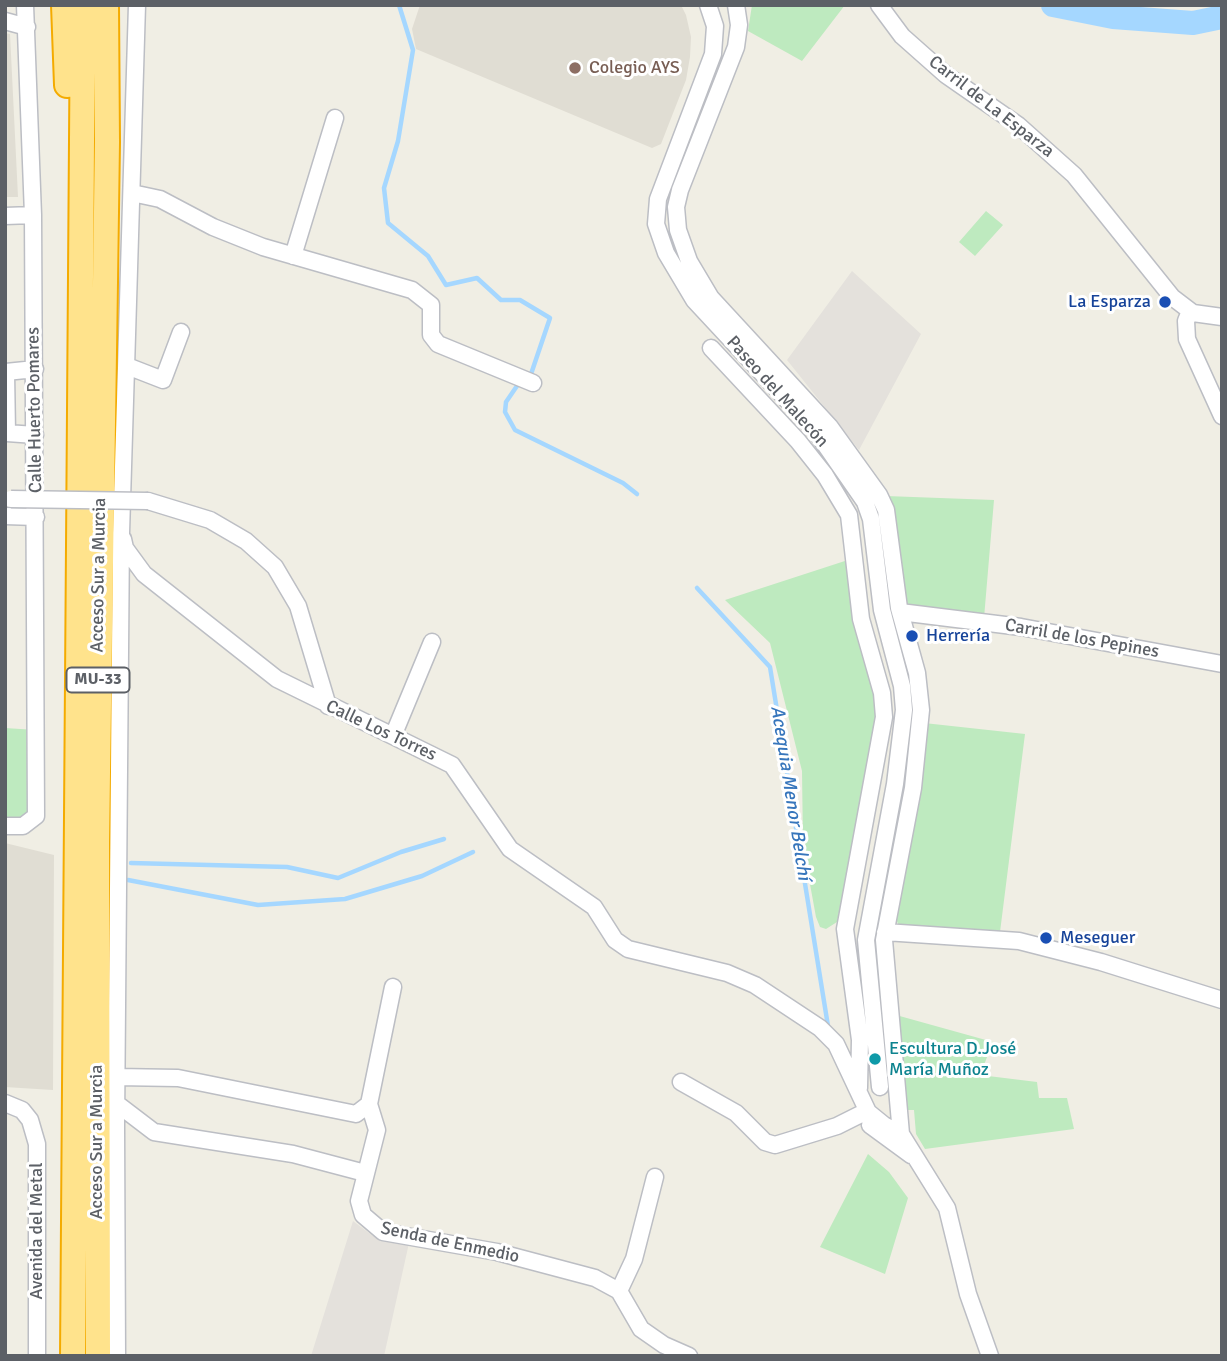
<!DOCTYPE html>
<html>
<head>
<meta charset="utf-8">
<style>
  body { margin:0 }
  #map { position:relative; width:1227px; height:1361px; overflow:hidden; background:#f0eee4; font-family:Signika,sans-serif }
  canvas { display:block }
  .frame { position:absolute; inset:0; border:7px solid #5c6066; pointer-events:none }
</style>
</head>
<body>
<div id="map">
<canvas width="1227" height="1361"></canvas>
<div class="frame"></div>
</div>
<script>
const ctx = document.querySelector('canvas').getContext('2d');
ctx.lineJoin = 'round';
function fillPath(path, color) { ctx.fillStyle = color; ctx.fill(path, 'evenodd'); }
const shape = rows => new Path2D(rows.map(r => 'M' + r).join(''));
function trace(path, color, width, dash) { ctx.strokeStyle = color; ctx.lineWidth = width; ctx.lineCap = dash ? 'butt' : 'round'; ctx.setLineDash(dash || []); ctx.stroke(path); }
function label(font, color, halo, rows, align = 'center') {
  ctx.font = font + ' Signika,sans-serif'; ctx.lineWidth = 6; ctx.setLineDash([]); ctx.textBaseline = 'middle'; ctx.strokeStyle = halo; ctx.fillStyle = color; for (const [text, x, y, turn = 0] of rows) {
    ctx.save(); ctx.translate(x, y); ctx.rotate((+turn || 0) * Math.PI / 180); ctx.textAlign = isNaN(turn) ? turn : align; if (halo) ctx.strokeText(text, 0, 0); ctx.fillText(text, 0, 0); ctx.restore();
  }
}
const industrial = shape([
  [852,271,921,334,859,450,787,360],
  [353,1221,373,1236,409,1243,384,1356,311,1356]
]);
const education = shape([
  [420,5,681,5,686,15,691,37,690,57,686,80,661,144,652,148,416,49,412,29],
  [5,33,10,34,18,197,5,197],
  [5,843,54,855,53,1090,5,1087]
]);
const green = shape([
  [752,5,845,5,802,61,748,31],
  [986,211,1003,225,975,256,959,242],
  [886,496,994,500,984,618,905,606],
  [851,559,877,692,878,719,837,922,826,929,820,927,816,917,803,846,802,771,770,643,725,600],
  [924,723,1025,734,1000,932,904,929,898,924,895,916],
  [5,728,36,730,36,816,5,826],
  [896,1015,993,1042,980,1075,1037,1082,1039,1098,1067,1098,1074,1129,925,1149,916,1134,914,1110,905,1110],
  [868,1154,889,1172,908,1198,885,1274,820,1247]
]);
const stream = shape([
  [399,5,413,50,398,141,384,188,388,223,428,256,446,285,477,278,501,300,520,300,550,318,530,377],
  [519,383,506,402,505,412,515,430,623,483,637,494],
  [697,588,770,667,828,1026],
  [131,863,287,867,338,878,401,852,444,839],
  [128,880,258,905,345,899,422,876,473,852]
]);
const river = shape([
  [1053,5,1113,17,1193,23,1222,17]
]);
const minor = shape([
  [708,5,715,26,713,54,658,199,656,224,666,253,694,300,815,430,865,502,871,519,882,610,902,686,904,710,895,784,866,940,880,1087],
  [736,5,739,25,736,47,680,190,676,207,678,230,689,261,711,298,830,427,879,495,886,510,899,608,917,673,921,710,913,788,884,940,901,1134,947,1208,968,1294,990,1356],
  [879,5,902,36,946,75,1018,125,1074,175,1172,297,1193,313,1222,317],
  [5,21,27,27],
  [132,193,160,199,213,227,263,247,412,290,431,305,431,335,438,344,533,383],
  [5,216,33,215],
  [293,256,335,118],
  [1190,311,1186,321,1187,339,1222,416],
  [711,348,798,441,825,475,849,515,861,619,882,693,884,717,845,929,860,1040,859,1088],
  [127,366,163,380,181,332],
  [35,369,6,372,7,433,35,435],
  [148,501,210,520,246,541,275,567,298,606,328,706],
  [5,516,36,517],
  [123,539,125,548,144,574,277,679,452,765,510,849,594,907,615,940,628,949,727,973,755,985,820,1028,836,1044,868,1112,884,1125,901,1134],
  [900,612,1021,627,1222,664],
  [393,736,432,642],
  [5,826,23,826,36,816,33,215,25,5],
  [885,932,1019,941,1101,962,1222,1000],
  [393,987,369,1104,377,1130,359,1201,363,1215,383,1232,497,1252,595,1278,619,1291,641,1329,664,1345,689,1356],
  [116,1077,178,1078,356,1114,369,1104],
  [681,1082,736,1113,765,1142,775,1145,837,1126,867,1111],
  [5,1103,22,1110,30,1120,37,1144,37,1356],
  [116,1103,154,1132,293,1154,365,1173],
  [870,1125,911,1155],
  [619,1291,634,1259,655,1177],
  [117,1356,116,1125,121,533,137,5]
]);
const highway = shape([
  [64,5,67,85],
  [73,1356,83,5],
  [98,1356,97,842,107,142,106,5]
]);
const minorBridge = shape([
  [11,499,148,501]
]);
const markers = [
  [575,68,7,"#8d6e63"],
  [1165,302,7,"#1a4fb4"],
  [912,636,7,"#1a4fb4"],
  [1046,938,7,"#1a4fb4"],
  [875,1059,7,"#0f9aa8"]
];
const shields = [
  [98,680,63]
];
const shieldNames = [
  ["MU-33",98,680]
];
const educationNames = [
  ["Colegio AYS",589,68]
];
const streetNames = [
  ["Carril de La Esparza",991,107,38],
  ["Paseo del Malecón",777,392,48],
  ["Calle Huerto Pomares",35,410,-91],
  ["Acceso Sur a Murcia",99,575,-89],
  ["Carril de los Pepines",1082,639,10],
  ["Calle Los Torres",381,731,25],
  ["Acceso Sur a Murcia",97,1142,-90],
  ["Avenida del Metal",37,1231,-90],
  ["Senda de Enmedio",450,1243,12]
];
const transitNames = [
  ["La Esparza",1151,302,"right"],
  ["Herrería",926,636],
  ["Meseguer",1060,938]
];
const cultureNames = [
  ["Escultura D.José",889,1049],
  ["María Muñoz",889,1070]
];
const waterNames = [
  ["Acequia Menor Belchí",790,793,81]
];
fillPath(industrial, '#e4e1dc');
fillPath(education, '#e0ddd3');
fillPath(green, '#beeabf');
trace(stream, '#a5d7ff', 4.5);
trace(river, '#a5d7ff', 24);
trace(minor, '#bcbec4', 19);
trace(highway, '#f4ab00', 28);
trace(minor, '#fff', 16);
trace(highway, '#ffe38c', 24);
trace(minorBridge, '#bcbec4', 19, []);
trace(minorBridge, '#fff', 16);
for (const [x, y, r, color] of markers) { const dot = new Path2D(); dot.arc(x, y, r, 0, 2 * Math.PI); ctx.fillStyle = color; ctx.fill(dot); trace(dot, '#fff', 2.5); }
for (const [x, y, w] of shields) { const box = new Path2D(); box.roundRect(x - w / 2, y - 12.5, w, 25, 5); ctx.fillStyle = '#fff'; ctx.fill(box); trace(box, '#5c6066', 2); }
label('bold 16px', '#5c6066', null, shieldNames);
label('18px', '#785e54', '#fff', educationNames, 'left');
label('18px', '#5c6066', '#fff', streetNames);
label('18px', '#164399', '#fff', transitNames, 'left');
label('18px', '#0d838f', '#fff', cultureNames, 'left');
label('italic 19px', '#3776bc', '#fff', waterNames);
</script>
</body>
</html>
